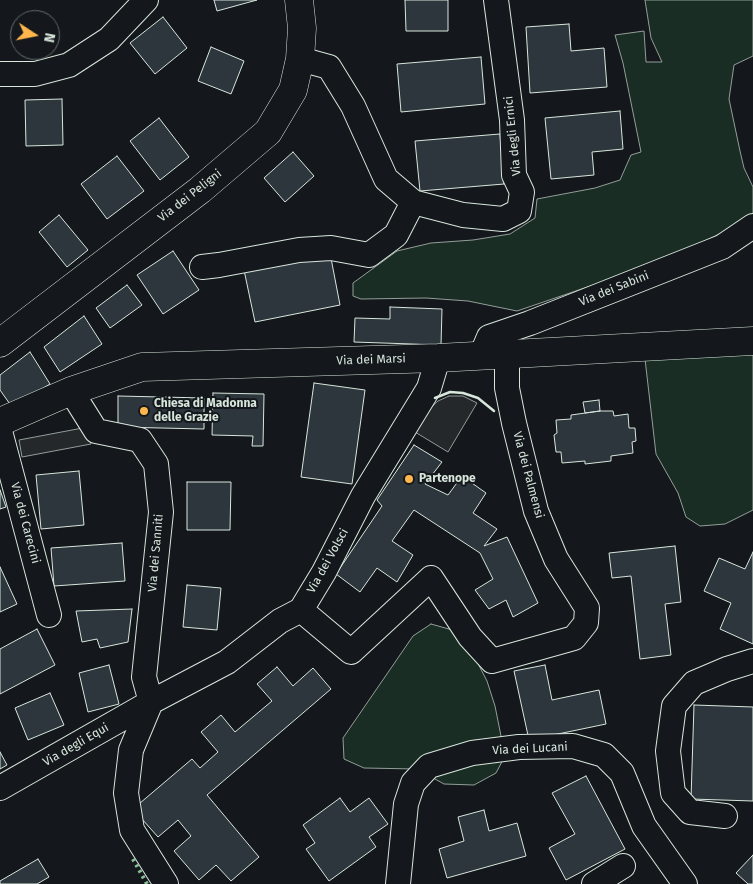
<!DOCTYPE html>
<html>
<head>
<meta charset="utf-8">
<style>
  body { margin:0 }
  #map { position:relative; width:753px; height:884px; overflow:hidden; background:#14181c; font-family:"Fira Sans",sans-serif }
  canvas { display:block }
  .north { position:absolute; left:10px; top:10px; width:50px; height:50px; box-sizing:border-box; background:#14181c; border:1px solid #626a69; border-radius:50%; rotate:101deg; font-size:14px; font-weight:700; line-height:20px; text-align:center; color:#d8e6dc }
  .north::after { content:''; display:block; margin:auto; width:18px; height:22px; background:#ffb74d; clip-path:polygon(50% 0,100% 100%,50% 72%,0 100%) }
</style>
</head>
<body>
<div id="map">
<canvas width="753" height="884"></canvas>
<div class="north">N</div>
</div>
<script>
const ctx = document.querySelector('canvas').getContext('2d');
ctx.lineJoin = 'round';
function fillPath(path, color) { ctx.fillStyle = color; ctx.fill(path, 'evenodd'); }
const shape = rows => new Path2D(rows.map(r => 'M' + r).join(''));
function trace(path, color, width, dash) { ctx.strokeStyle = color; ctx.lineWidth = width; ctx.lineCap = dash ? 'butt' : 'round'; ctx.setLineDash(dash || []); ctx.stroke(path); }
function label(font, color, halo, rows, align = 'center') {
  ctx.font = font + ' "Fira Sans",sans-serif'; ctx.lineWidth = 4; ctx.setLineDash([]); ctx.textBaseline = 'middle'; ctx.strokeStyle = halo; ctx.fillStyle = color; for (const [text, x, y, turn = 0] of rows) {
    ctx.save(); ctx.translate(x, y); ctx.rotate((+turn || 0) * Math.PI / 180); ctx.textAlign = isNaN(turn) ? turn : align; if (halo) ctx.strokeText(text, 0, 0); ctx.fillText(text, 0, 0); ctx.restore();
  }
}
const green = shape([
  [645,0,753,0,753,56,734,65,729,99,740,151,744,168,753,187,753,218,658,263,517,311,468,301,426,298,361,299,353,296,353,283,397,251,431,243,473,240,510,234,535,218,537,199,595,188,620,180,631,155,641,152,623,63,615,35,644,31,646,62,662,62,651,38,645,0],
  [753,352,753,510,725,524,700,526,686,517,678,493,656,454,645,359,753,352],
  [431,624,456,631,473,654,487,681,495,706,505,756,496,773,474,785,444,784,417,769,364,768,344,759,343,738,413,636,431,624]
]);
const parking = shape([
  [449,396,463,396,477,403,448,452,415,432,427,411,438,401,449,396],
  [88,427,91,444,22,457,19,440,88,427]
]);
const building = shape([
  [214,0,257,0,217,11,214,0],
  [405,0,448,0,448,31,406,31,405,0],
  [163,17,187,48,155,74,130,43,163,17],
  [569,24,571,51,604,48,607,87,530,93,526,27,569,24],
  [211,47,244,61,231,94,198,81,211,47],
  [481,57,485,104,401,112,397,64,481,57],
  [62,99,63,145,26,146,25,100,62,99],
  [620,111,623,149,592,152,594,175,551,179,545,118,620,111],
  [159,118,189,157,160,180,130,141,159,118],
  [500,134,504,184,420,191,415,141,500,134],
  [293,152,314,176,285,202,264,178,293,152],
  [117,156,144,191,107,219,81,184,117,156],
  [59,215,88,250,67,267,39,232,59,215],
  [173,251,199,290,163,314,137,275,173,251],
  [330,253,340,305,255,322,244,270,330,253],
  [127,285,142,305,110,328,96,308,127,285],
  [390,307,442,309,441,345,354,342,355,318,390,319,390,307],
  [84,316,102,344,60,372,44,347,84,316],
  [30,352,50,384,12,407,0,390,0,375,30,352],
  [314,383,365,390,352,484,301,477,314,383],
  [213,393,264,394,263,446,252,446,253,436,212,435,213,393],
  [118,396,204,398,204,429,118,427,118,396],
  [599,400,600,411,585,413,583,402,599,400],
  [600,411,613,411,614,416,628,414,629,428,635,428,636,441,632,442,633,453,611,456,611,461,585,464,585,461,562,463,561,452,556,452,554,435,557,433,556,420,571,419,571,415,600,411],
  [414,445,442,462,425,484,448,495,462,476,486,493,473,513,497,529,484,546,507,537,538,603,513,617,506,600,489,609,475,590,493,579,480,553,414,510,392,541,413,555,397,582,377,568,360,592,336,574,382,506,377,500,414,445],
  [79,471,84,525,41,529,36,475,79,471],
  [187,482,231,482,230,530,187,530,187,482],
  [0,490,6,507,0,509,0,490],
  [122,543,125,581,54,586,51,548,122,543],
  [675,546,681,602,665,604,671,655,640,659,631,576,612,578,609,553,675,546],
  [753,552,753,644,720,629,731,603,704,591,719,558,745,569,753,552],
  [0,567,17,604,0,612,0,567],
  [187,585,221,588,217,630,183,627,187,585],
  [132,609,128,642,100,648,97,639,82,642,76,611,132,609],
  [37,629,55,665,0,694,0,649,37,629],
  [109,665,119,704,88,712,79,673,109,665],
  [545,665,552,700,599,690,606,724,529,740,514,671,545,665],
  [277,667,293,686,313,668,331,689,207,795,259,857,231,881,216,865,199,880,174,851,191,836,178,820,158,837,133,809,192,759,200,768,218,752,201,732,221,715,235,732,272,701,257,684,277,667],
  [50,693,64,725,28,740,15,708,50,693],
  [694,705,753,707,753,801,691,799,694,705],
  [0,752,7,765,0,769,0,752],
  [586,776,625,849,566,880,549,848,575,834,552,793,586,776],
  [340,798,350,812,369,798,388,824,369,837,376,847,329,881,306,849,315,843,303,825,340,798],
  [484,810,489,831,517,823,526,856,447,878,439,849,464,841,458,817,484,810],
  [753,855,753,884,748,884,736,873,753,855],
  [38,859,49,877,37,884,0,884,0,881,38,859]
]);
const minor = shape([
  [300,59,329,67,353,106,386,179,413,202,463,215,503,219,519,211,522,192,514,175,512,120,496,0],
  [0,74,35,74,69,65,109,39,146,0],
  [202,267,219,265,299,250,331,248,369,255,396,235,413,202],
  [481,356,489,337,530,323,722,247,753,226],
  [71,391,96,431,140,440,156,464,161,512,144,677,151,702],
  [0,431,49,615],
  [301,610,351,652,431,578,470,637,492,661,574,638,586,623,587,608,556,559,536,511,514,423,507,388,507,354],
  [151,702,131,750,126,793,132,830,166,884],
  [0,788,151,702,227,662,280,621,301,610,324,572,363,496,429,388,438,358],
  [725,816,690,812,673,793,668,751,674,706,694,683,727,669,753,661],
  [398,884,406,804,413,783,429,766,472,753,519,747,573,746,604,755,622,773,644,826,685,884],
  [594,884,623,866]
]);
const major = shape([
  [0,343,200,190,268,132,293,90,300,59,302,28,299,0],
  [0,422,71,391,142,367,438,358,753,341]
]);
const hedge = shape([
  [133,859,147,884]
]);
const wall = shape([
  [435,398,450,392,463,393,478,398,494,411]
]);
const markers = [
  [144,411,5,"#ffb74d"],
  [409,479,5,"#ffb74d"]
];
const streetNames = [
  ["Via degli Ernici",513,136,-96],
  ["Via dei Peligni",190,196,-38],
  ["Via dei Sabini",614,289,-22],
  ["Via dei Marsi",371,360,-2],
  ["Via dei Palmensi",528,475,75],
  ["Via dei Carecini",25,523,75],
  ["Via dei Sanniti",156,553,-85],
  ["Via dei Volsci",328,561,-61],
  ["Via degli Equi",76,745,-30],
  ["Via dei Lucani",530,749,-3]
];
const poiNames = [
  ["Chiesa di Madonna",154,404],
  ["delle Grazie",154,418],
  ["Partenope",419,479]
];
fillPath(green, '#1a2d24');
trace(green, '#939e99', 1);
fillPath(parking, '#24282b');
trace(parking, '#939e99', 1);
fillPath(building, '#2c363c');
trace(building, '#d8e6dc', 1);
trace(minor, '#d8e6dc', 26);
trace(major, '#d8e6dc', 29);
trace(minor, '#14181c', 24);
trace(major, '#14181c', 28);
trace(hedge, '#8ac095', 4, [2.5, 4]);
trace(wall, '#d8e6dc', 2.5);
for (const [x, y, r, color] of markers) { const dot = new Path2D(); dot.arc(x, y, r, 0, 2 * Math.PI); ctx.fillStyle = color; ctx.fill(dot); trace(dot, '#14181c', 2); }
label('12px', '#d8e6dc', '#14181c', streetNames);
label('bold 12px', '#d8e6dc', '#14181c', poiNames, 'left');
</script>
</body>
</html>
